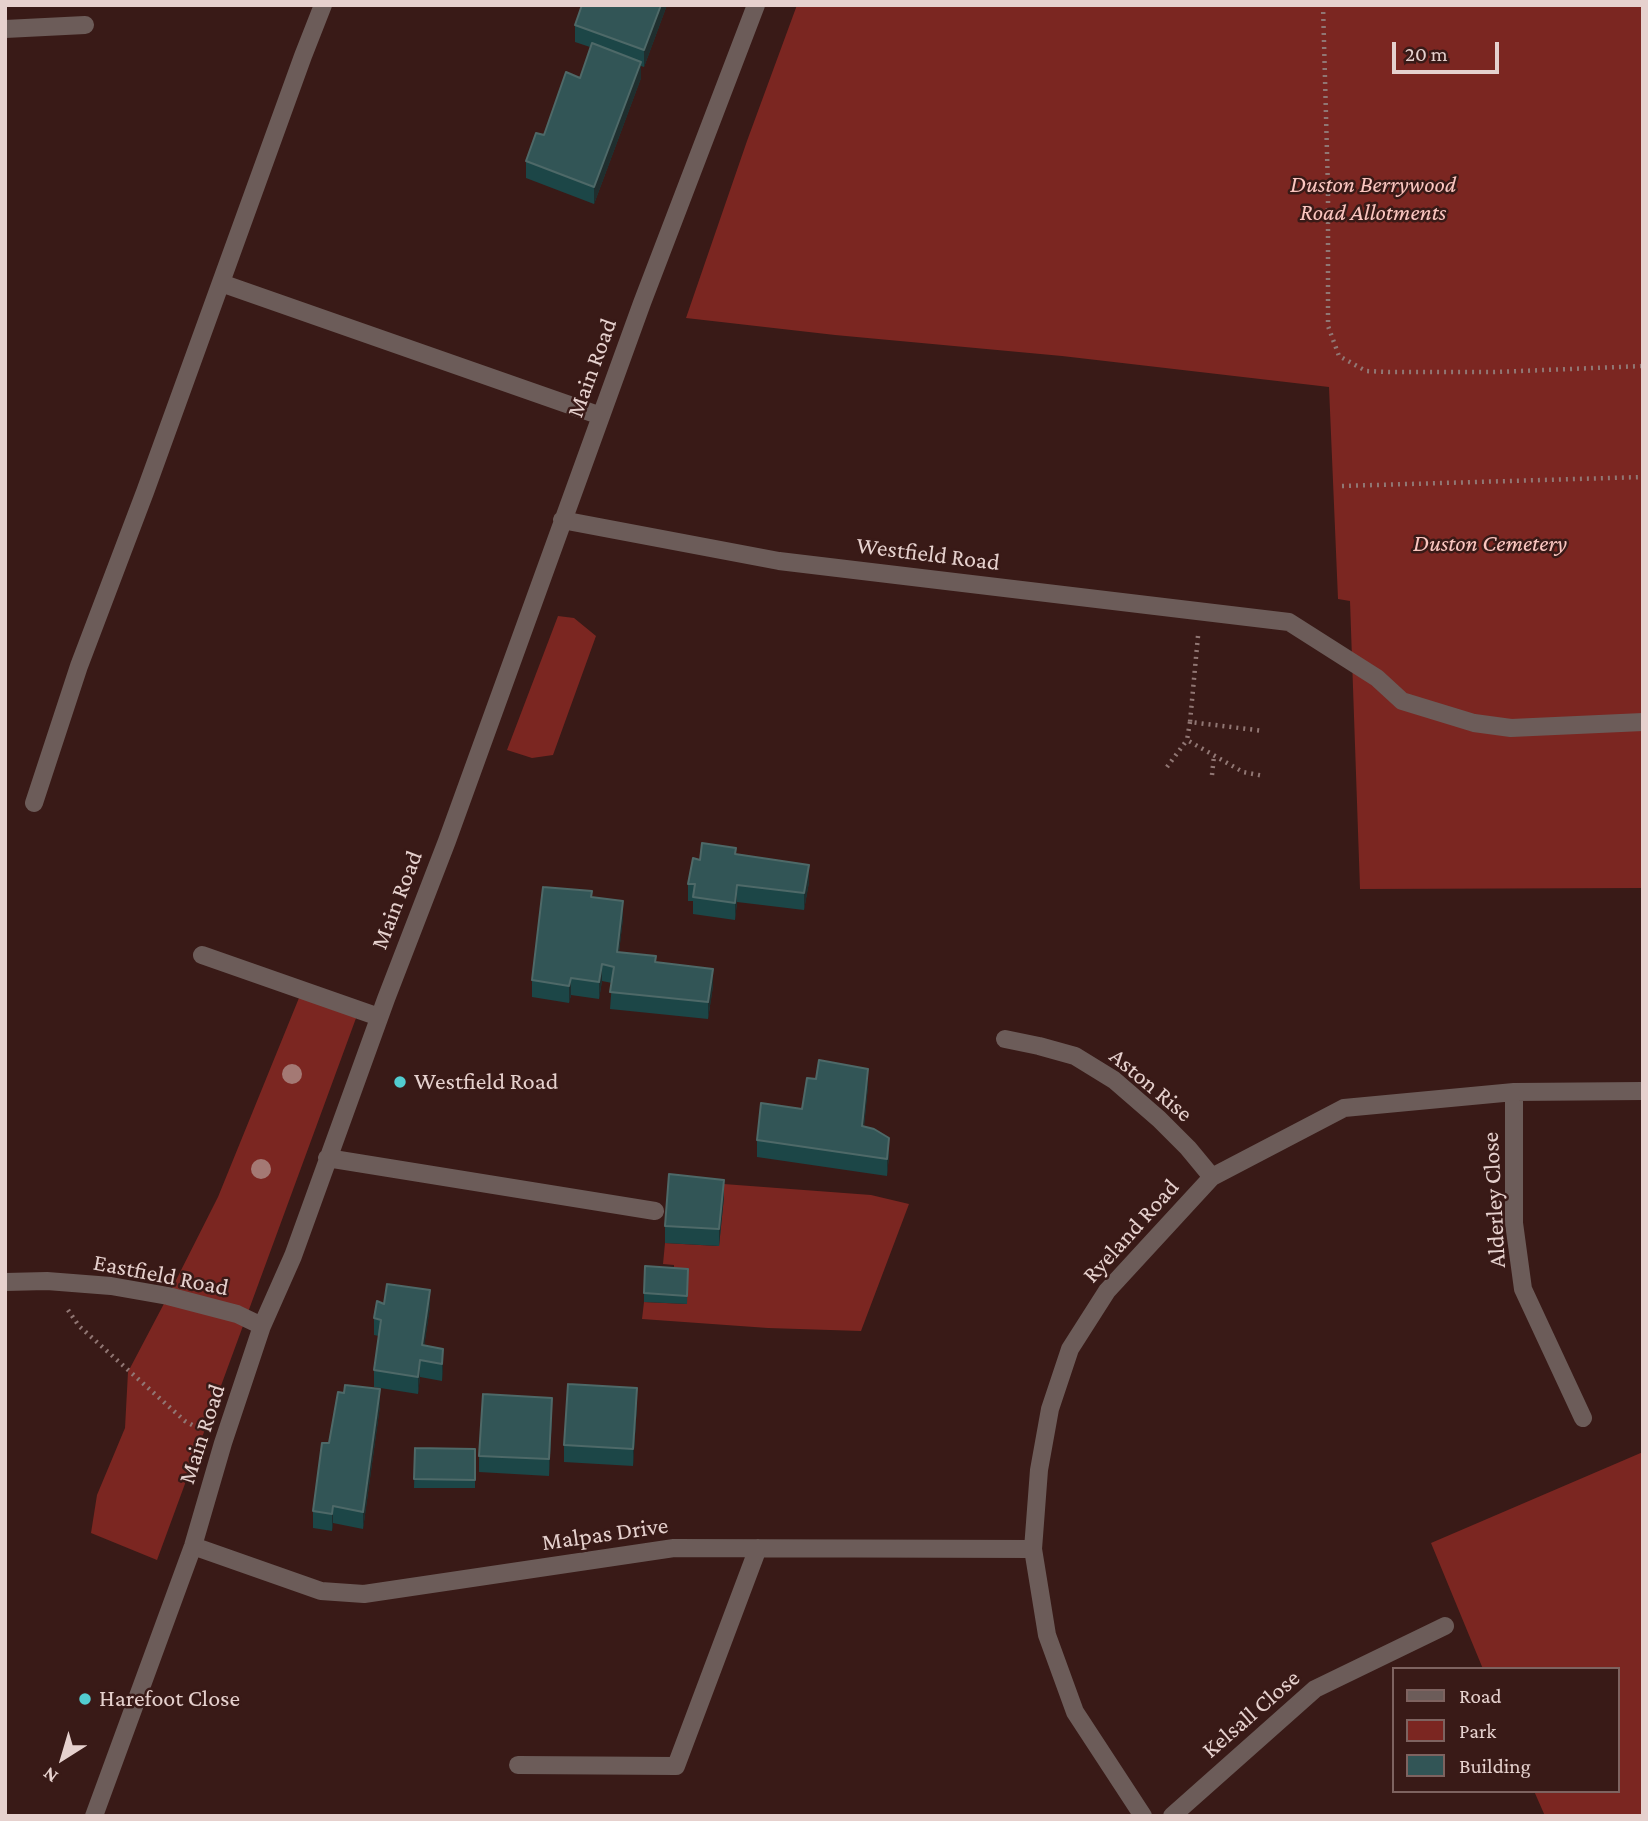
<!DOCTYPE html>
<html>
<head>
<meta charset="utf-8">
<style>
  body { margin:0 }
  #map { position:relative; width:1648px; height:1821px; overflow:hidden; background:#391a17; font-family:"Crimson Pro",serif }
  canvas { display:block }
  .frame { position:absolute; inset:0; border:7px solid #e6d1ce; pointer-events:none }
  .legend { position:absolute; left:1392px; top:1667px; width:228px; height:126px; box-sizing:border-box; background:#391a17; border:2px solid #7e6360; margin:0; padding:9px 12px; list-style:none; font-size:21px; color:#e6d1ce }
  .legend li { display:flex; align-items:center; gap:14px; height:35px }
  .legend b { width:35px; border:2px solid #7e6360 }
  .north { position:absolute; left:28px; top:1723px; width:70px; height:70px; -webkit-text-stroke:5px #391a17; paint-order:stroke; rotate:217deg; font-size:19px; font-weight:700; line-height:28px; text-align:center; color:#e6d1ce }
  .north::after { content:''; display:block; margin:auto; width:24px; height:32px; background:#e6d1ce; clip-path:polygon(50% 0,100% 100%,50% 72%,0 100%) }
  .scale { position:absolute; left:1392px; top:42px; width:107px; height:32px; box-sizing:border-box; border:4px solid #e6d1ce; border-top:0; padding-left:9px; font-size:21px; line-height:24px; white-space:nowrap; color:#e6d1ce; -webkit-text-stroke:5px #391a17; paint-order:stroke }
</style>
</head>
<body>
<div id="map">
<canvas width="1648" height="1821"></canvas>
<div class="frame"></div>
<ul class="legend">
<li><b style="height:9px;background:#6c5c59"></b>Road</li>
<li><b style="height:19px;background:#7b2621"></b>Park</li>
<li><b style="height:19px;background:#325556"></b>Building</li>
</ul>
<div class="north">N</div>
<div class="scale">20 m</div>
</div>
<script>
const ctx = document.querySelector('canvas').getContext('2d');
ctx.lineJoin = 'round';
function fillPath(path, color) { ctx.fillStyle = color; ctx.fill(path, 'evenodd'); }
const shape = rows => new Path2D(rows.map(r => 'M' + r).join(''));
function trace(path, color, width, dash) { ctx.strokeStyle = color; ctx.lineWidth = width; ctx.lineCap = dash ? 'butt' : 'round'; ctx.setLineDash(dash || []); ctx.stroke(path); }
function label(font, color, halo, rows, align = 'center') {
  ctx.font = font + ' "Crimson Pro",serif'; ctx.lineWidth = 5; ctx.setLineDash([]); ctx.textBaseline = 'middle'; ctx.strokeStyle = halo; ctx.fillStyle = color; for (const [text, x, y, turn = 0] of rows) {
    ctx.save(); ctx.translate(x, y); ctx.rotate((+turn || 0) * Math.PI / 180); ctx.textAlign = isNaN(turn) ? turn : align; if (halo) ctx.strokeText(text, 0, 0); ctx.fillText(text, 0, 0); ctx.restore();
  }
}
const green = shape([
  [797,5,1643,5,1643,888,1360,889,1350,601,1338,599,1329,387,1062,356,835,335,686,318,747,141],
  [558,616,574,618,596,636,553,755,532,758,507,750],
  [301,993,359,1010,157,1560,91,1533,97,1495,125,1428,128,1372,168,1296,218,1197],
  [670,1180,871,1195,909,1204,861,1331,768,1328,642,1319,644,1302,687,1304,674,1277,674,1265,663,1264,665,1243,718,1246],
  [1643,1452,1643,1816,1545,1816,1534,1791,1618,1791,1618,1669,1483,1669,1431,1543]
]);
const path = shape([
  [1323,5,1328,189,1328,326,1339,356,1366,371,1389,372,1495,372,1643,366],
  [1342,486,1643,477],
  [1198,636,1190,722,1264,731],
  [1190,722,1187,740,1243,772,1264,776],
  [1167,767,1187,740],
  [1212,775,1214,756],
  [68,1310,79,1326,185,1421,201,1430]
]);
const minor = shape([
  [5,29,85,25],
  [221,283,601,416],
  [562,520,779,561,1289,622,1377,678,1402,701,1474,723,1511,728,1643,722],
  [34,803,79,666,145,492,303,56,323,5],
  [202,955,379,1017],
  [1005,1039,1039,1046,1075,1056,1114,1080,1159,1119,1188,1148,1212,1177],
  [1514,1092,1514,1223,1523,1289,1583,1418],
  [327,1158,655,1211],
  [5,1282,47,1281,111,1286,168,1296,237,1314,262,1326],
  [193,1546,321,1591,364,1594,674,1548,1033,1549],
  [518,1765,676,1766,758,1548],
  [94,1816,193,1546,223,1443,262,1326,293,1256,386,999,447,841,642,303,756,5],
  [1143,1816,1075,1712,1047,1635,1033,1549,1039,1470,1050,1409,1070,1349,1107,1291,1212,1177,1344,1108,1514,1092,1643,1091],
  [1172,1816,1315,1689,1445,1626]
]);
const trees = [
  [292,1074],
  [261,1169]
];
const wall = shape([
  [582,5,667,5,644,67,641,66,641,78,594,204,526,178,526,161,544,135,580,78,590,47,575,42,575,25],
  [736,854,809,882,804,910,737,902,735,920,693,914,693,901,688,901,688,884,700,860],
  [592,897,623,918,619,952,656,962,713,986,708,1019,610,1009,612,983,602,981,599,999,571,995,569,1003,532,997,532,980],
  [868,1086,864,1127,889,1155,887,1176,757,1157,757,1140,802,1109],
  [724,1197,719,1246,665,1243,665,1226],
  [688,1278,687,1304,644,1302,644,1293],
  [384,1304,430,1307,424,1346,443,1366,442,1381,420,1377,418,1394,374,1387,374,1370,379,1336,374,1335,374,1318],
  [344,1393,380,1406,363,1529,333,1523,332,1531,313,1528,313,1511,329,1443],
  [637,1405,633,1466,564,1462,564,1445],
  [552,1415,549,1476,479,1472,479,1456],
  [415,1448,475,1449,475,1488,414,1488]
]);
const shadedWall = shape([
  [661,5,667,5,644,67,644,50],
  [641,62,641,78,594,204,594,187],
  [809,865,809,882,804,910,804,893],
  [737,885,737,902,735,920,735,903],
  [623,901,623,918,617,969,617,952],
  [602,964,602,981,599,999,599,982],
  [713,969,713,986,708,1019,708,1002],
  [571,978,571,995,569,1003,569,986],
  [868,1069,868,1086,862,1143,862,1126],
  [889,1138,889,1155,887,1176,887,1159],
  [724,1180,724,1197,719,1246,719,1229],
  [430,1290,430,1307,422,1362,422,1345],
  [443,1349,443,1366,442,1381,442,1364],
  [420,1360,420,1377,418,1394,418,1377],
  [637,1388,637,1405,633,1466,633,1449],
  [380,1389,380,1406,363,1529,363,1512],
  [552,1398,552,1415,549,1476,549,1459],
  [333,1506,333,1523,332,1531,332,1514]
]);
const building = shape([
  [582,5,661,5,644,50,575,25,582,5],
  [592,43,641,62,594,187,526,161,536,133,544,135,566,72,580,78,592,43],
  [702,843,736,848,735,854,809,865,804,893,737,885,735,903,693,897,695,884,688,884,693,858,700,860,702,843],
  [543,887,592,891,591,897,623,901,617,952,656,956,655,962,713,969,708,1002,610,992,614,967,602,964,599,982,571,978,569,986,532,980,543,887],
  [819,1060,868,1069,862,1126,874,1129,889,1138,887,1159,757,1140,761,1103,802,1109,807,1078,816,1079,819,1060],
  [669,1174,724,1180,719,1229,665,1226,669,1174],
  [645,1266,688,1269,687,1296,644,1293,645,1266],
  [387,1284,430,1290,422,1345,443,1349,442,1364,420,1360,418,1377,374,1370,381,1320,374,1318,377,1301,384,1304,387,1284],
  [568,1384,637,1388,633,1449,564,1445,568,1384],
  [345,1385,380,1389,363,1512,333,1506,332,1514,313,1511,322,1443,329,1443,338,1392,344,1393,345,1385],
  [483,1394,552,1398,549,1459,479,1456,483,1394],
  [415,1448,475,1449,475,1480,414,1479,415,1448]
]);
const markers = [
  [400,1082,7,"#52cdd0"],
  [85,1699,7,"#52cdd0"]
];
const parkNames = [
  ["Duston Berrywood",1373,185],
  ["Road Allotments",1373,213],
  ["Duston Cemetery",1490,544]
];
const streetNames = [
  ["Main Road",592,368,-70],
  ["Westfield Road",928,554,7],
  ["Main Road",397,900,-69],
  ["Aston Rise",1151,1085,40],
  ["Alderley Close",1494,1200,-93],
  ["Ryeland Road",1131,1231,-48],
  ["Eastfield Road",161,1275,11],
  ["Main Road",202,1434,-72],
  ["Malpas Drive",605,1534,-8],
  ["Kelsall Close",1251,1714,-41]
];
const poiNames = [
  ["Westfield Road",414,1082],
  ["Harefoot Close",99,1699]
];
fillPath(green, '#7b2621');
trace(path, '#917774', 4.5, [2, 5]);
trace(minor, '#6c5c59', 18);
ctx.fillStyle = '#a47974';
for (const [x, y] of trees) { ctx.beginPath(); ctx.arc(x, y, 10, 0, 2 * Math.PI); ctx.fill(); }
fillPath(wall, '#1c4647');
fillPath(shadedWall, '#1f2e2e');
fillPath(building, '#325556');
trace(building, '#4e6968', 2);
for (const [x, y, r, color] of markers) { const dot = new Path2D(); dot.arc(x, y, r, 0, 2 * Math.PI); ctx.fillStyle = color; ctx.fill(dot); trace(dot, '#391a17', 2.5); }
label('italic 24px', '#fbc6c0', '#391a17', parkNames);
label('24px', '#e6d1ce', '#391a17', streetNames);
label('24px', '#e6d1ce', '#391a17', poiNames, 'left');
</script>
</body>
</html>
